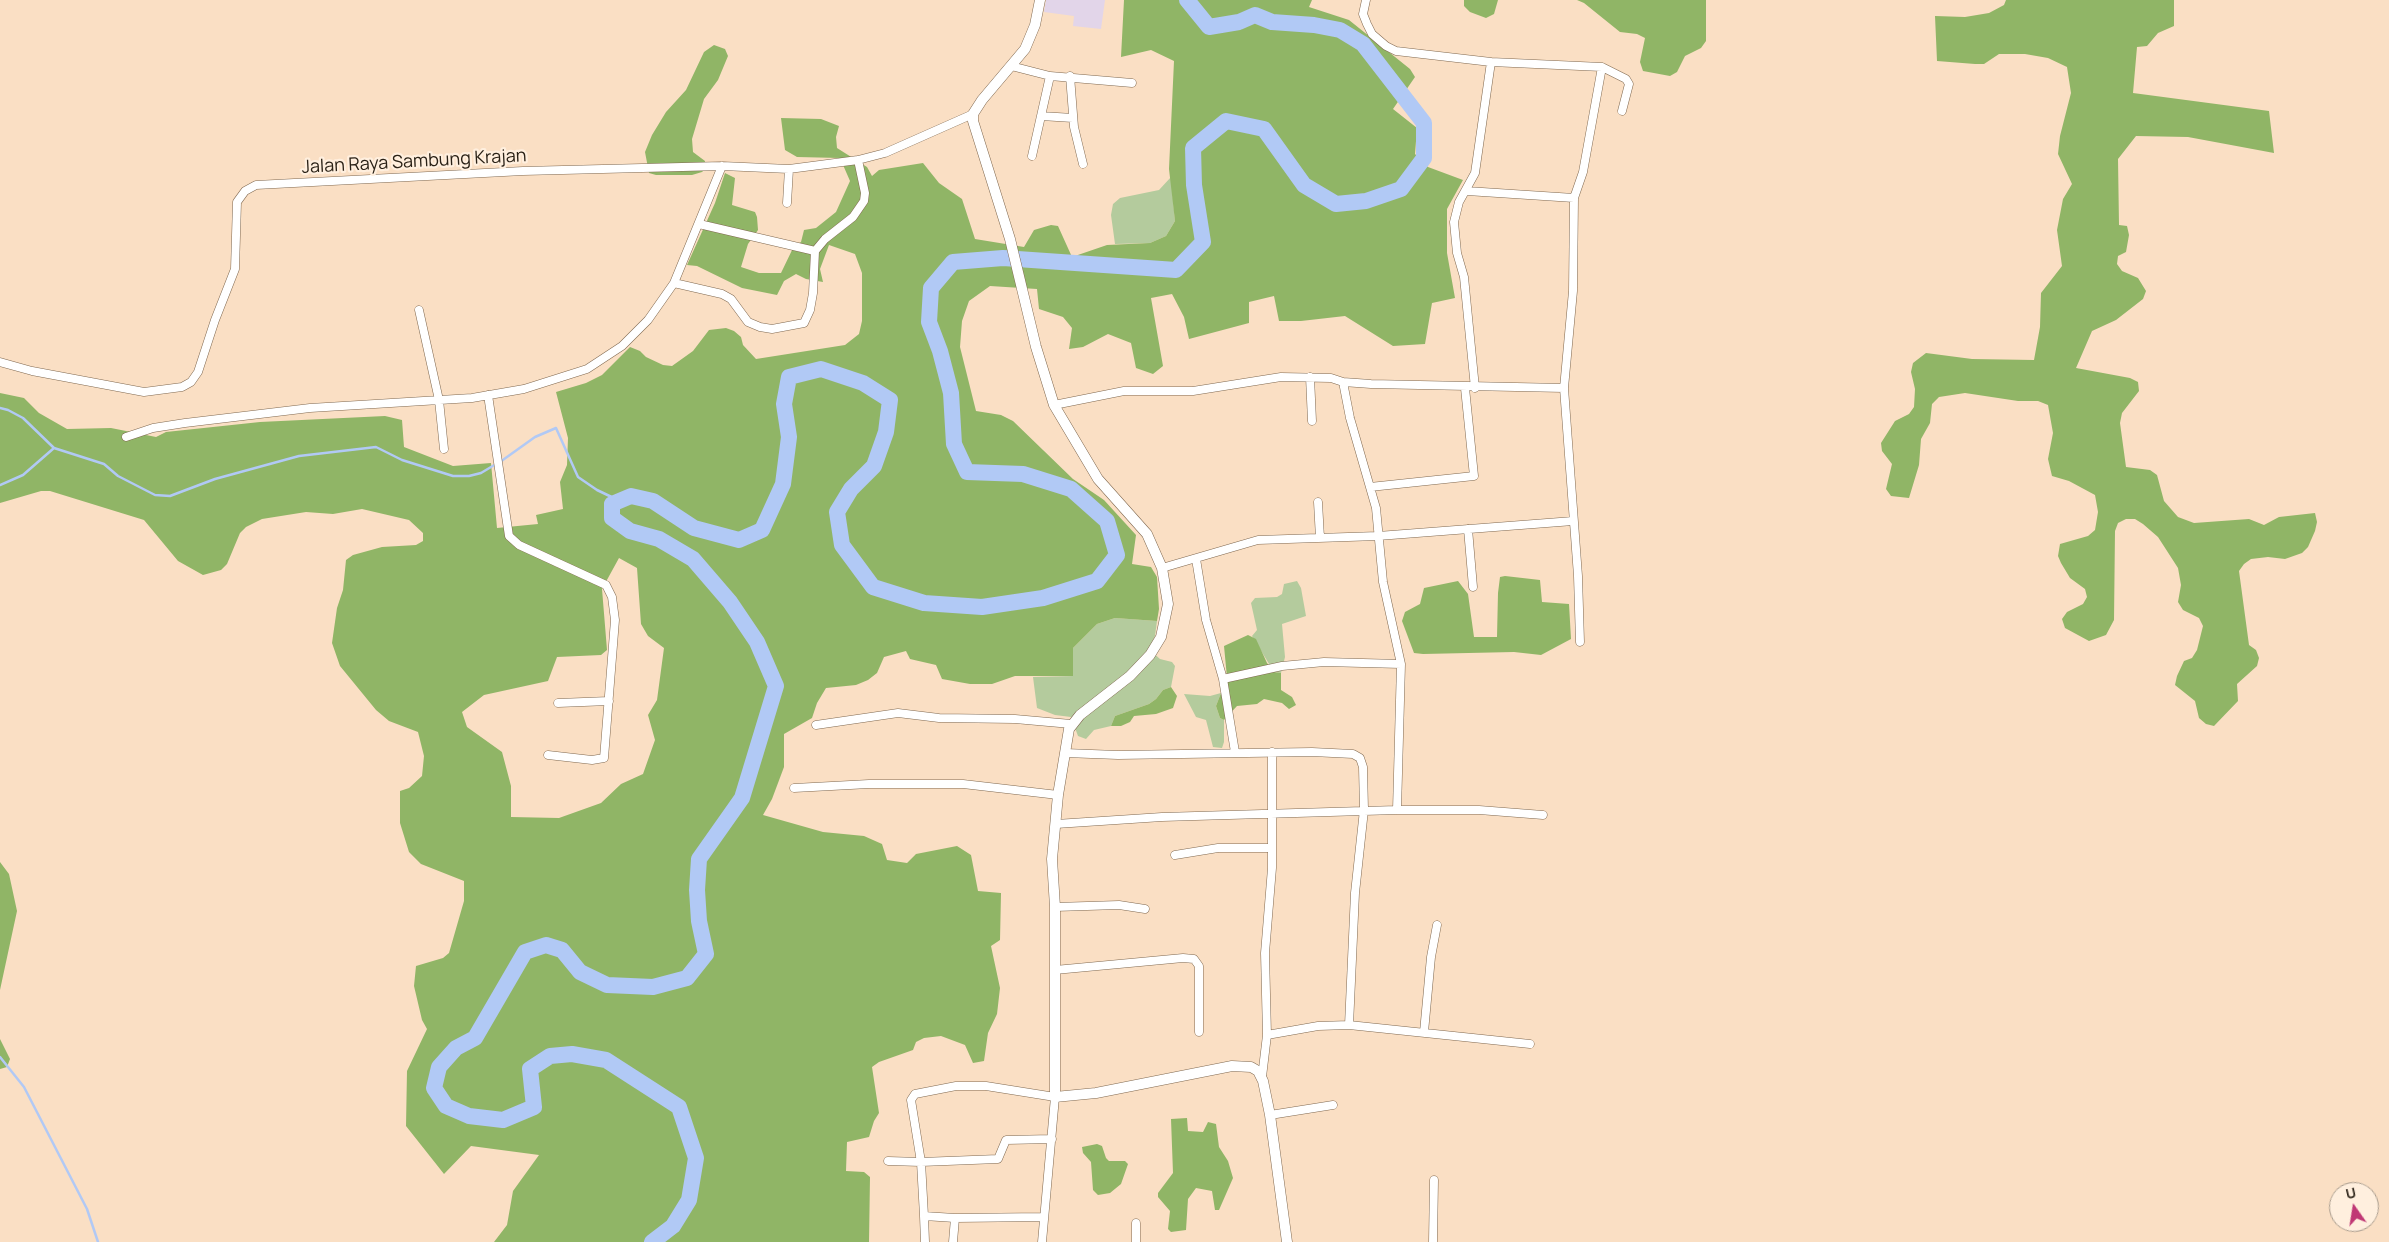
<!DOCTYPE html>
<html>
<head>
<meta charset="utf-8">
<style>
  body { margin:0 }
  #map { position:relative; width:2389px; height:1242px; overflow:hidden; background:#fadfc4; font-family:Manrope,sans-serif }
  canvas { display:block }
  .north { position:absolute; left:2329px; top:1182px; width:50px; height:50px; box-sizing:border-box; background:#ffefde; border:1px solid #aa9d8e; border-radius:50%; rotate:347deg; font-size:14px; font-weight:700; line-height:20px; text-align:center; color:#2a2116 }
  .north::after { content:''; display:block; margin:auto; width:18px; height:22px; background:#c03875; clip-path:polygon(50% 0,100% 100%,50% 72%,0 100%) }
</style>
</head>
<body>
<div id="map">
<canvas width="2389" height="1242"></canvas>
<div class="north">U</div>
</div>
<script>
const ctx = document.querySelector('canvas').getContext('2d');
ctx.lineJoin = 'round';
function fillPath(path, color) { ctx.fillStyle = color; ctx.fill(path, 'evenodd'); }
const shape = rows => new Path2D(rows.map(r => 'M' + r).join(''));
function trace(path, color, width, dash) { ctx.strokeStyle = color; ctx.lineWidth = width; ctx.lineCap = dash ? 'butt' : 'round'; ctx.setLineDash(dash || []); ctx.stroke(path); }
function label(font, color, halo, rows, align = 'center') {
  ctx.font = font + ' Manrope,sans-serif'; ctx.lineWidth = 4.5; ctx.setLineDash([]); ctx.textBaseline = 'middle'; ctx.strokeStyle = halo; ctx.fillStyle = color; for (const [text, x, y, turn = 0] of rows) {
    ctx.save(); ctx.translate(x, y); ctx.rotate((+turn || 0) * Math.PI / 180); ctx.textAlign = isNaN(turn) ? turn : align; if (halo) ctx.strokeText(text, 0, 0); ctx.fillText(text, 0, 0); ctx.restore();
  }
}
const education = shape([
  [1046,0,1105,0,1101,29,1073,26,1074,16,1044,12]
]);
const green = shape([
  [1171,177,1175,221,1166,236,1150,243,1115,244,1111,215,1113,204,1120,198,1159,190],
  [1297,581,1301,588,1306,616,1282,624,1285,657,1281,673,1274,672,1252,636,1257,630,1251,603,1255,598,1277,597,1282,594,1284,584],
  [1115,618,1157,621,1155,636,1149,649,1160,659,1172,662,1175,666,1171,687,1163,690,1156,699,1149,704,1115,716,1111,726,1094,730,1086,739,1078,736,1071,717,1055,715,1037,708,1033,677,1073,676,1073,648,1097,624],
  [1221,693,1216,706,1220,718,1224,720,1224,742,1222,748,1213,747,1206,720,1196,717,1184,694,1210,696]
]);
const forest = shape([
  [1124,0,1312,0,1309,7,1349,20,1410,69,1415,77,1393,109,1417,128,1415,154,1428,167,1463,180,1447,209,1447,253,1455,298,1432,303,1425,344,1393,346,1345,316,1301,321,1279,321,1274,296,1249,302,1249,323,1189,339,1184,317,1172,294,1151,298,1163,366,1153,374,1136,368,1131,343,1108,334,1083,347,1069,349,1072,328,1063,317,1039,309,1037,289,990,286,969,301,962,321,960,347,976,411,1001,415,1013,421,1073,479,1104,500,1136,535,1132,564,1151,567,1157,577,1159,609,1157,621,1115,618,1097,624,1073,648,1073,676,1015,676,992,684,970,684,942,679,936,665,910,659,906,651,884,657,877,673,868,680,856,685,826,688,817,703,812,718,784,734,784,767,772,799,763,815,823,832,864,836,882,844,887,860,907,863,916,854,957,846,971,855,978,891,1001,893,1000,940,991,946,1000,988,997,1014,988,1033,984,1061,973,1063,965,1045,941,1036,924,1038,916,1042,913,1050,879,1062,872,1067,879,1113,874,1121,869,1137,847,1142,846,1171,864,1172,870,1177,869,1242,494,1242,507,1225,513,1191,539,1155,471,1146,444,1174,406,1126,407,1071,427,1029,422,1020,414,986,416,966,443,958,449,953,464,901,464,881,421,864,409,852,400,823,400,791,409,788,422,776,424,756,418,732,389,721,376,710,340,666,332,643,337,608,343,590,346,560,353,555,382,547,416,545,423,541,423,533,409,520,362,509,333,514,306,512,262,519,246,527,240,533,227,564,221,570,203,575,178,561,144,520,50,491,41,491,0,503,0,393,24,398,39,413,67,429,111,428,156,437,166,432,260,422,385,416,402,420,404,447,453,466,491,463,497,528,538,524,536,515,563,509,560,482,567,465,568,438,556,392,586,383,602,375,630,347,640,351,646,357,663,365,672,366,693,351,709,330,726,328,734,331,741,337,743,345,756,359,845,345,859,334,862,321,862,273,855,254,829,245,820,269,823,282,806,279,796,274,784,281,777,295,742,288,697,266,687,265,715,203,725,173,735,178,732,205,755,212,757,217,758,230,748,244,741,267,759,273,781,273,794,246,801,242,804,230,816,228,836,212,850,181,840,158,797,157,785,150,781,118,821,119,839,126,836,137,837,148,867,167,872,176,879,170,923,163,939,183,962,199,975,239,1024,247,1034,230,1051,225,1058,226,1072,257,1107,245,1150,243,1166,236,1175,221,1169,169,1174,61,1151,50,1121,57],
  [619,558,637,568,641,624,648,636,664,648,657,700,648,715,655,740,643,774,621,784,601,803,559,818,511,817,511,786,502,752,467,727,462,712,484,695,548,681,557,657,601,655,607,650,602,589],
  [1464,0,1498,0,1494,14,1486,18,1470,12,1464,6],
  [1577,0,1706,0,1706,41,1701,48,1685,56,1677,72,1670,76,1643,71,1640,62,1645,38,1637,34,1620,32,1584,3],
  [2006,0,2174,0,2174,26,2158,33,2147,46,2137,47,2133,93,2269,111,2274,153,2188,137,2136,136,2118,159,2119,225,2127,226,2129,235,2126,252,2118,256,2117,264,2122,271,2138,278,2146,291,2143,299,2116,320,2092,331,2076,368,2130,378,2138,382,2139,391,2122,413,2120,423,2126,467,2150,470,2157,475,2164,501,2178,517,2194,523,2249,519,2264,525,2279,517,2315,513,2317,522,2315,531,2308,547,2302,553,2285,559,2268,557,2251,559,2244,564,2239,571,2249,645,2256,650,2259,658,2257,666,2237,684,2238,701,2214,726,2206,724,2199,718,2195,701,2175,685,2177,676,2184,661,2192,658,2197,650,2203,626,2199,618,2183,610,2178,602,2181,585,2178,568,2158,537,2143,524,2135,519,2126,519,2118,523,2115,531,2114,620,2106,635,2089,641,2065,628,2062,619,2067,612,2083,604,2087,597,2085,589,2070,578,2061,563,2058,556,2060,544,2088,536,2095,530,2098,512,2095,495,2069,481,2052,476,2048,459,2053,433,2048,405,2038,401,2018,401,1965,393,1939,397,1932,404,1930,423,1921,439,1919,465,1909,498,1891,496,1886,489,1892,464,1882,451,1881,443,1895,421,1909,414,1914,407,1915,389,1911,372,1913,363,1926,353,1972,359,2034,360,2040,327,2041,293,2062,266,2057,230,2063,199,2072,184,2058,154,2060,136,2071,93,2067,67,2048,58,2025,54,1999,54,1984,64,1975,64,1937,61,1935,16,1965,17,1989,13,2004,5],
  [714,45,725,49,728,56,718,80,704,99,692,139,693,152,705,161,705,169,702,172,692,175,656,175,649,173,645,152,652,135,666,112,686,90,704,52],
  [1505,576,1540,580,1542,602,1569,604,1571,639,1541,655,1514,652,1423,654,1414,653,1402,621,1405,612,1420,604,1424,588,1458,581,1468,594,1474,637,1497,637,1498,593,1500,577],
  [1248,635,1256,639,1267,663,1274,672,1281,673,1281,690,1292,697,1296,705,1289,709,1282,703,1264,699,1257,704,1237,706,1224,720,1220,718,1216,706,1221,693,1228,688,1224,646],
  [1171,687,1177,696,1173,708,1156,714,1134,716,1130,722,1121,726,1111,726,1115,716,1149,704,1156,699,1163,690],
  [0,862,9,874,17,911,0,990],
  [0,1039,10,1059,7,1067,0,1069],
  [1187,1118,1188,1131,1203,1132,1208,1122,1216,1124,1219,1147,1228,1161,1233,1178,1219,1210,1215,1210,1212,1191,1196,1188,1188,1199,1186,1230,1171,1232,1168,1229,1170,1211,1158,1197,1158,1193,1173,1173,1171,1119],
  [1097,1144,1102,1146,1106,1158,1109,1161,1125,1161,1128,1164,1121,1184,1110,1193,1098,1195,1093,1190,1091,1162,1083,1153,1082,1147]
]);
const stream = shape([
  [0,408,8,410,23,418,54,448],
  [500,462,535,437,556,428,578,477,597,490,620,501],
  [0,485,23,475,54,448,104,464,118,476,155,495,170,496,215,479,299,456,376,447,402,460,453,476,469,476,481,473,496,464],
  [0,1057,24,1087,87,1209,98,1242]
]);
const river = shape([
  [652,1242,673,1226,689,1200,696,1158,679,1107,606,1060,572,1054,550,1056,530,1069,534,1107,503,1120,469,1116,446,1106,434,1088,439,1067,456,1048,475,1038,525,952,546,945,562,950,580,972,607,985,653,987,687,978,706,954,699,921,697,890,699,859,742,798,776,686,757,642,730,602,693,559,659,539,630,531,612,518,612,504,631,496,653,501,694,528,739,540,762,530,783,484,789,437,784,404,789,377,821,369,863,383,890,400,886,432,874,466,851,489,837,512,842,545,873,587,924,603,982,607,1043,598,1097,581,1117,555,1107,521,1071,489,1023,474,967,472,954,444,951,393,940,351,929,322,931,288,953,262,1003,258,1176,270,1203,242,1194,185,1193,148,1226,121,1264,129,1304,185,1336,204,1366,201,1401,189,1424,158,1424,123,1363,44,1340,30,1314,25,1272,22,1255,15,1239,22,1209,27,1187,0]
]);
const minor = shape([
  [1366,0,1363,14,1367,24,1372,34,1386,46,1396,51,1491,62,1475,173,1459,202,1454,222,1457,253,1464,277,1475,388],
  [1491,62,1602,67,1626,79,1629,84,1622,111],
  [1011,66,1050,76,1032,156],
  [1050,76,1132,83],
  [1070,76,1074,127,1083,164],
  [1041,116,1073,118],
  [1467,191,1574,198],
  [787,203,789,169],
  [699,224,815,251],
  [674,283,722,294,731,299,748,322,760,327,772,329,804,323,810,310,813,293,815,251,825,239,853,217,864,201,865,193,858,160],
  [419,310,439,400,444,449],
  [0,362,32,371,144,392,182,387,191,382,198,372,215,320,235,269,237,202,245,191,256,185,523,171,722,166,789,169,858,160,885,153,973,114],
  [1310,377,1312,421],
  [488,395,509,536,519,545,606,585,612,597,615,620,604,758,592,760,548,755],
  [1054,405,1124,391,1193,391,1281,377,1331,378,1343,382,1371,384,1564,388],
  [126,437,153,428,185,423,310,408,472,398,524,389,587,369,622,346,648,320,674,283,722,166],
  [1370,487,1474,476,1465,388],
  [1318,502,1320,538],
  [1468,529,1473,587],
  [1196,559,1206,620,1223,679,1282,666,1324,662,1401,664],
  [1162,568,1258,540,1378,536,1573,521],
  [1580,642,1578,576,1564,388,1573,291,1574,198,1583,172,1602,67],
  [1223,679,1235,752],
  [558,703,609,701],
  [816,725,898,713,939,718,1015,719,1071,724],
  [1272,752,1272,868,1265,953,1267,1035,1318,1026,1349,1025,1530,1044],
  [1065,753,1118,755,1312,752,1353,754,1360,758,1363,767,1364,810,1355,893,1349,1025],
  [794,788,869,784,963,784,1058,795],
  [1397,810,1479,810,1543,815],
  [1056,824,1162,817,1397,810,1401,664,1383,582,1376,508,1350,418,1343,382],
  [1175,855,1218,848,1272,848],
  [1055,907,1119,905,1145,909],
  [1055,970,1183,958,1194,959,1199,966,1199,1032],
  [1424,1032,1431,957,1437,925],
  [1262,1077,1267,1035],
  [1270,1115,1333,1105],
  [888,1161,921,1162,911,1100,915,1094,956,1086,986,1086,1055,1097,1042,1242],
  [924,1216,925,1242],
  [955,1218,924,1216,921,1162,998,1159,1006,1140,1052,1139],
  [1136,1223,1136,1242],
  [953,1242,955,1218,1044,1217],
  [1433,1242,1434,1180]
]);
const secondary = shape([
  [1040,0,1035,25,1025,49,982,100,973,114,973,121,1010,239,1036,347,1054,405,1098,479,1147,534,1162,568,1168,604,1161,637,1150,655,1130,676,1080,715,1069,729,1058,795,1052,859,1055,907,1055,1097,1096,1093,1232,1066,1251,1067,1258,1071,1263,1081,1270,1115,1287,1242]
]);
const streetNames = [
  ["Jalan Raya Sambung Krajan",414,162,-3]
];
fillPath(education, '#e2d5e9');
fillPath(green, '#b4cb9d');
fillPath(forest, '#90b566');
trace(stream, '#b1c9f5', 2.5);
trace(river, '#b1c9f5', 16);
trace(minor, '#806950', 9);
trace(secondary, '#806950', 11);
trace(minor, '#fff', 8);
trace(secondary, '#fff', 10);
label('18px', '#2a2116', '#ffefde', streetNames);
</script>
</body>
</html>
